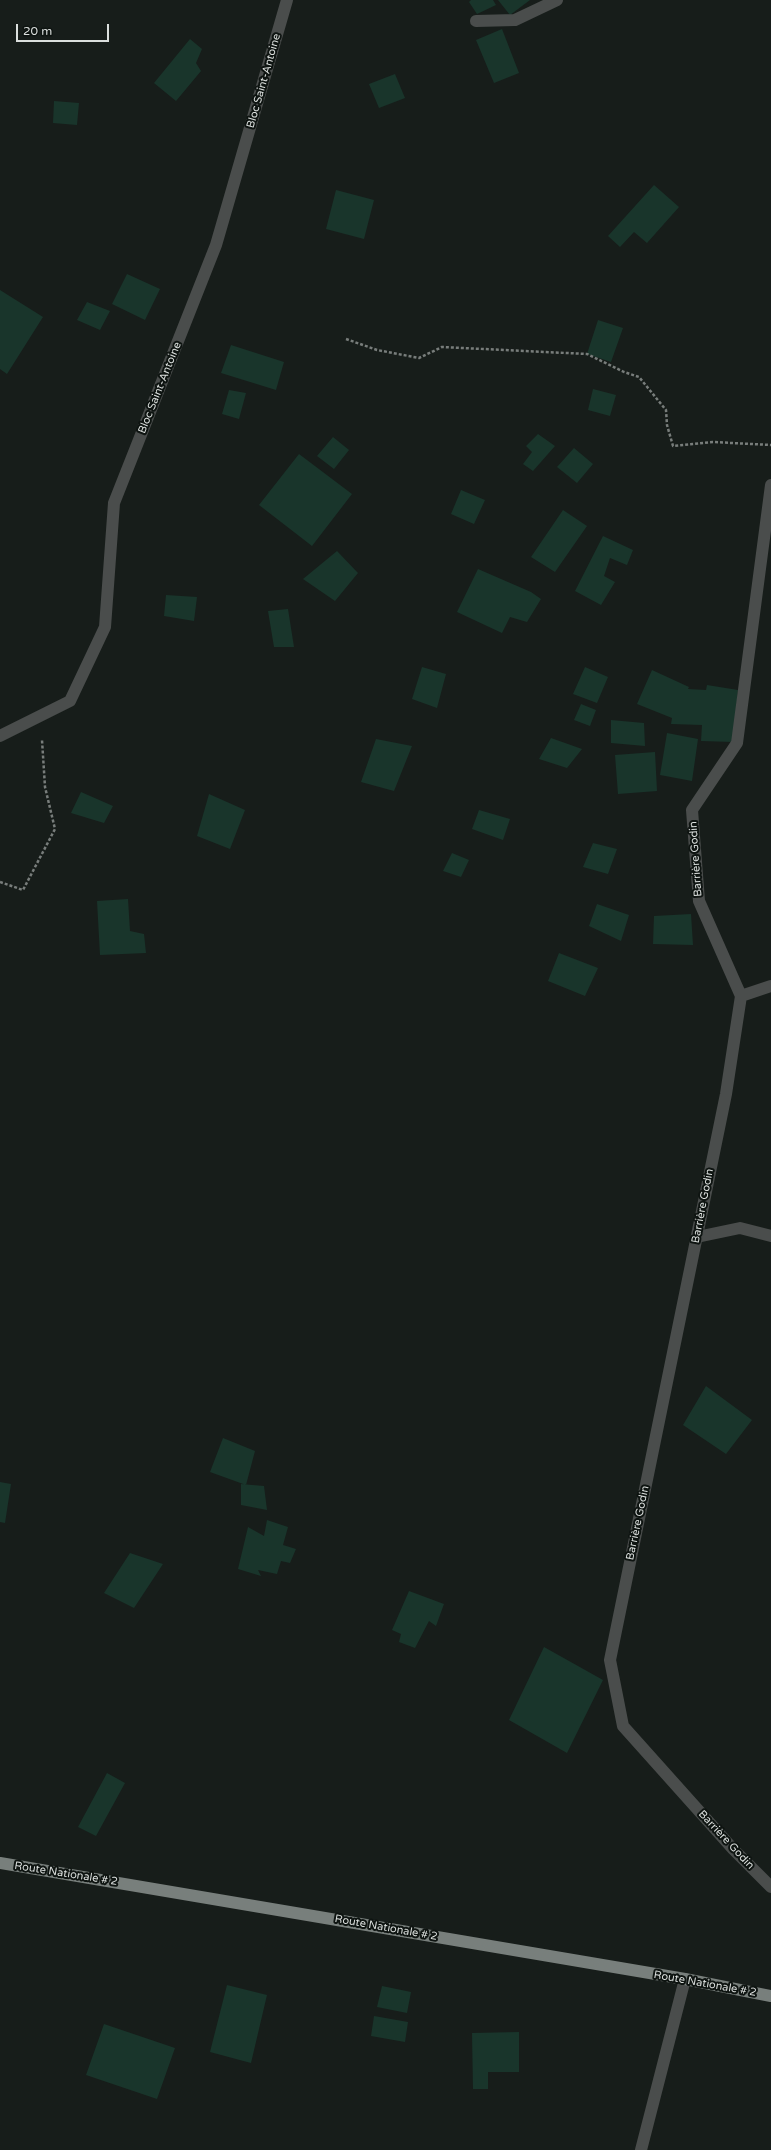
<!DOCTYPE html>
<html>
<head>
<meta charset="utf-8">
<style>
  body { margin:0 }
  #map { position:relative; width:771px; height:2150px; overflow:hidden; background:#171d1a; font-family:"Varela Round",sans-serif }
  canvas { display:block }
  .scale { position:absolute; left:16px; top:24px; width:93px; height:18px; box-sizing:border-box; border:2px solid #dbdfdd; border-top:0; padding-left:5px; font-size:12px; line-height:14px; white-space:nowrap; color:#dbdfdd; -webkit-text-stroke:3px #0e1411; paint-order:stroke }
</style>
</head>
<body>
<div id="map">
<canvas width="771" height="2150"></canvas>
<div class="scale">20 m</div>
</div>
<script>
const ctx = document.querySelector('canvas').getContext('2d');
ctx.lineJoin = 'round';
function fillPath(path, color) { ctx.fillStyle = color; ctx.fill(path, 'evenodd'); }
const shape = rows => new Path2D(rows.map(r => 'M' + r).join(''));
function trace(path, color, width, dash) { ctx.strokeStyle = color; ctx.lineWidth = width; ctx.lineCap = dash ? 'butt' : 'round'; ctx.setLineDash(dash || []); ctx.stroke(path); }
function label(font, color, halo, rows, align = 'center') {
  ctx.font = font + ' "Varela Round",sans-serif'; ctx.lineWidth = 4; ctx.setLineDash([]); ctx.textBaseline = 'middle'; ctx.strokeStyle = halo; ctx.fillStyle = color; for (const [text, x, y, turn = 0] of rows) {
    ctx.save(); ctx.translate(x, y); ctx.rotate((+turn || 0) * Math.PI / 180); ctx.textAlign = isNaN(turn) ? turn : align; if (halo) ctx.strokeText(text, 0, 0); ctx.fillText(text, 0, 0); ctx.restore();
  }
}
const building = shape([
  [471,0,493,0,496,5,477,14,469,2],
  [498,0,530,0,510,15],
  [502,29,519,73,494,83,476,40],
  [190,39,202,49,196,63,201,71,176,101,154,83],
  [395,74,405,98,379,108,369,84],
  [54,101,79,103,77,125,53,123],
  [654,185,679,207,647,243,634,232,620,247,608,236],
  [336,190,374,200,364,239,326,229],
  [127,274,160,289,145,320,112,304],
  [0,290,43,317,7,374,0,369],
  [87,302,110,311,100,330,77,320],
  [598,320,623,328,611,362,587,354],
  [231,345,284,362,276,390,221,373],
  [593,389,616,395,610,416,588,410],
  [229,390,246,393,239,419,222,414],
  [538,434,555,446,533,471,523,464,532,452,526,446],
  [333,437,349,450,334,469,317,456],
  [574,448,593,464,577,483,557,467],
  [299,454,352,494,312,546,259,505],
  [461,490,485,500,474,524,451,514],
  [563,510,587,526,555,572,531,557],
  [603,536,633,550,627,565,610,558,604,576,615,582,601,605,575,591],
  [337,551,358,573,335,601,303,579],
  [478,569,531,592,541,599,527,622,510,617,502,633,457,612],
  [166,595,197,597,194,621,164,616],
  [288,609,294,647,274,647,268,611],
  [422,667,446,674,437,708,412,699],
  [585,667,608,677,597,703,573,694],
  [652,670,689,687,688,689,706,690,707,685,738,690,733,742,701,741,702,725,671,724,672,718,637,704],
  [581,704,596,710,590,726,574,720],
  [611,720,644,723,645,746,611,743],
  [667,733,698,739,692,781,660,775],
  [551,738,582,749,567,768,539,759],
  [376,739,412,746,394,791,361,782],
  [655,752,657,791,618,794,615,755],
  [81,792,113,806,104,823,71,813],
  [209,794,245,810,230,849,197,836],
  [479,810,510,819,503,840,472,829],
  [593,843,617,849,608,874,583,867],
  [452,853,469,860,461,877,443,871],
  [128,899,130,931,144,934,146,953,100,955,97,901],
  [597,904,629,915,621,941,589,926],
  [691,914,693,945,653,944,654,916],
  [559,953,598,968,585,996,548,981],
  [706,1386,752,1420,726,1454,683,1425],
  [223,1438,255,1451,246,1485,210,1472],
  [0,1482,11,1484,5,1523,0,1522],
  [241,1484,264,1486,267,1510,241,1505],
  [267,1520,288,1527,283,1545,296,1549,290,1563,281,1561,277,1574,258,1570,261,1576,238,1569,248,1527,264,1536],
  [130,1553,163,1564,134,1608,104,1593],
  [409,1591,444,1604,436,1626,429,1621,415,1648,399,1642,401,1634,392,1630],
  [544,1647,603,1680,567,1753,509,1720],
  [107,1773,125,1783,96,1836,78,1827],
  [227,1985,267,1995,251,2063,210,2052],
  [382,1986,411,1992,407,2013,377,2007],
  [374,2016,408,2022,405,2042,371,2036],
  [104,2024,175,2048,157,2099,86,2075],
  [519,2032,519,2072,488,2072,488,2089,473,2089,472,2033]
]);
const path = shape([
  [346,339,377,350,419,358,442,347,587,354,624,372,639,377,666,410,667,425,673,446,713,442,771,445],
  [0,882,23,890,55,829,45,787,42,740]
]);
const service = shape([
  [697,1237,740,1228,771,1236],
  [641,2150,685,1979]
]);
const minor = shape([
  [476,21,515,20,557,0],
  [771,485,737,743,692,810,699,901,741,996,726,1094,610,1660,623,1726,733,1849,771,1887],
  [0,736,70,701,105,627,114,503,216,245,287,0],
  [741,996,771,986]
]);
const primary = shape([
  [0,1863,685,1979,771,1996]
]);
const streetNames = [
  ["Bloc Saint-Antoine",264,81,-74],
  ["Bloc Saint-Antoine",160,388,-68],
  ["Barrière Godin",696,859,-94],
  ["Barrière Godin",703,1206,-79],
  ["Barrière Godin",638,1523,-78],
  ["Barrière Godin",726,1840,47],
  ["Route Nationale # 2",66,1874,9],
  ["Route Nationale # 2",386,1928,10],
  ["Route Nationale # 2",705,1984,10]
];
fillPath(building, '#19352b');
trace(path, '#787d7b', 2.5, [3, 2]);
trace(service, '#4a4d4c', 12);
trace(minor, '#4a4d4c', 12);
trace(primary, '#787f7c', 12);
label('11px', '#dbdfdd', '#0e1411', streetNames);
</script>
</body>
</html>
